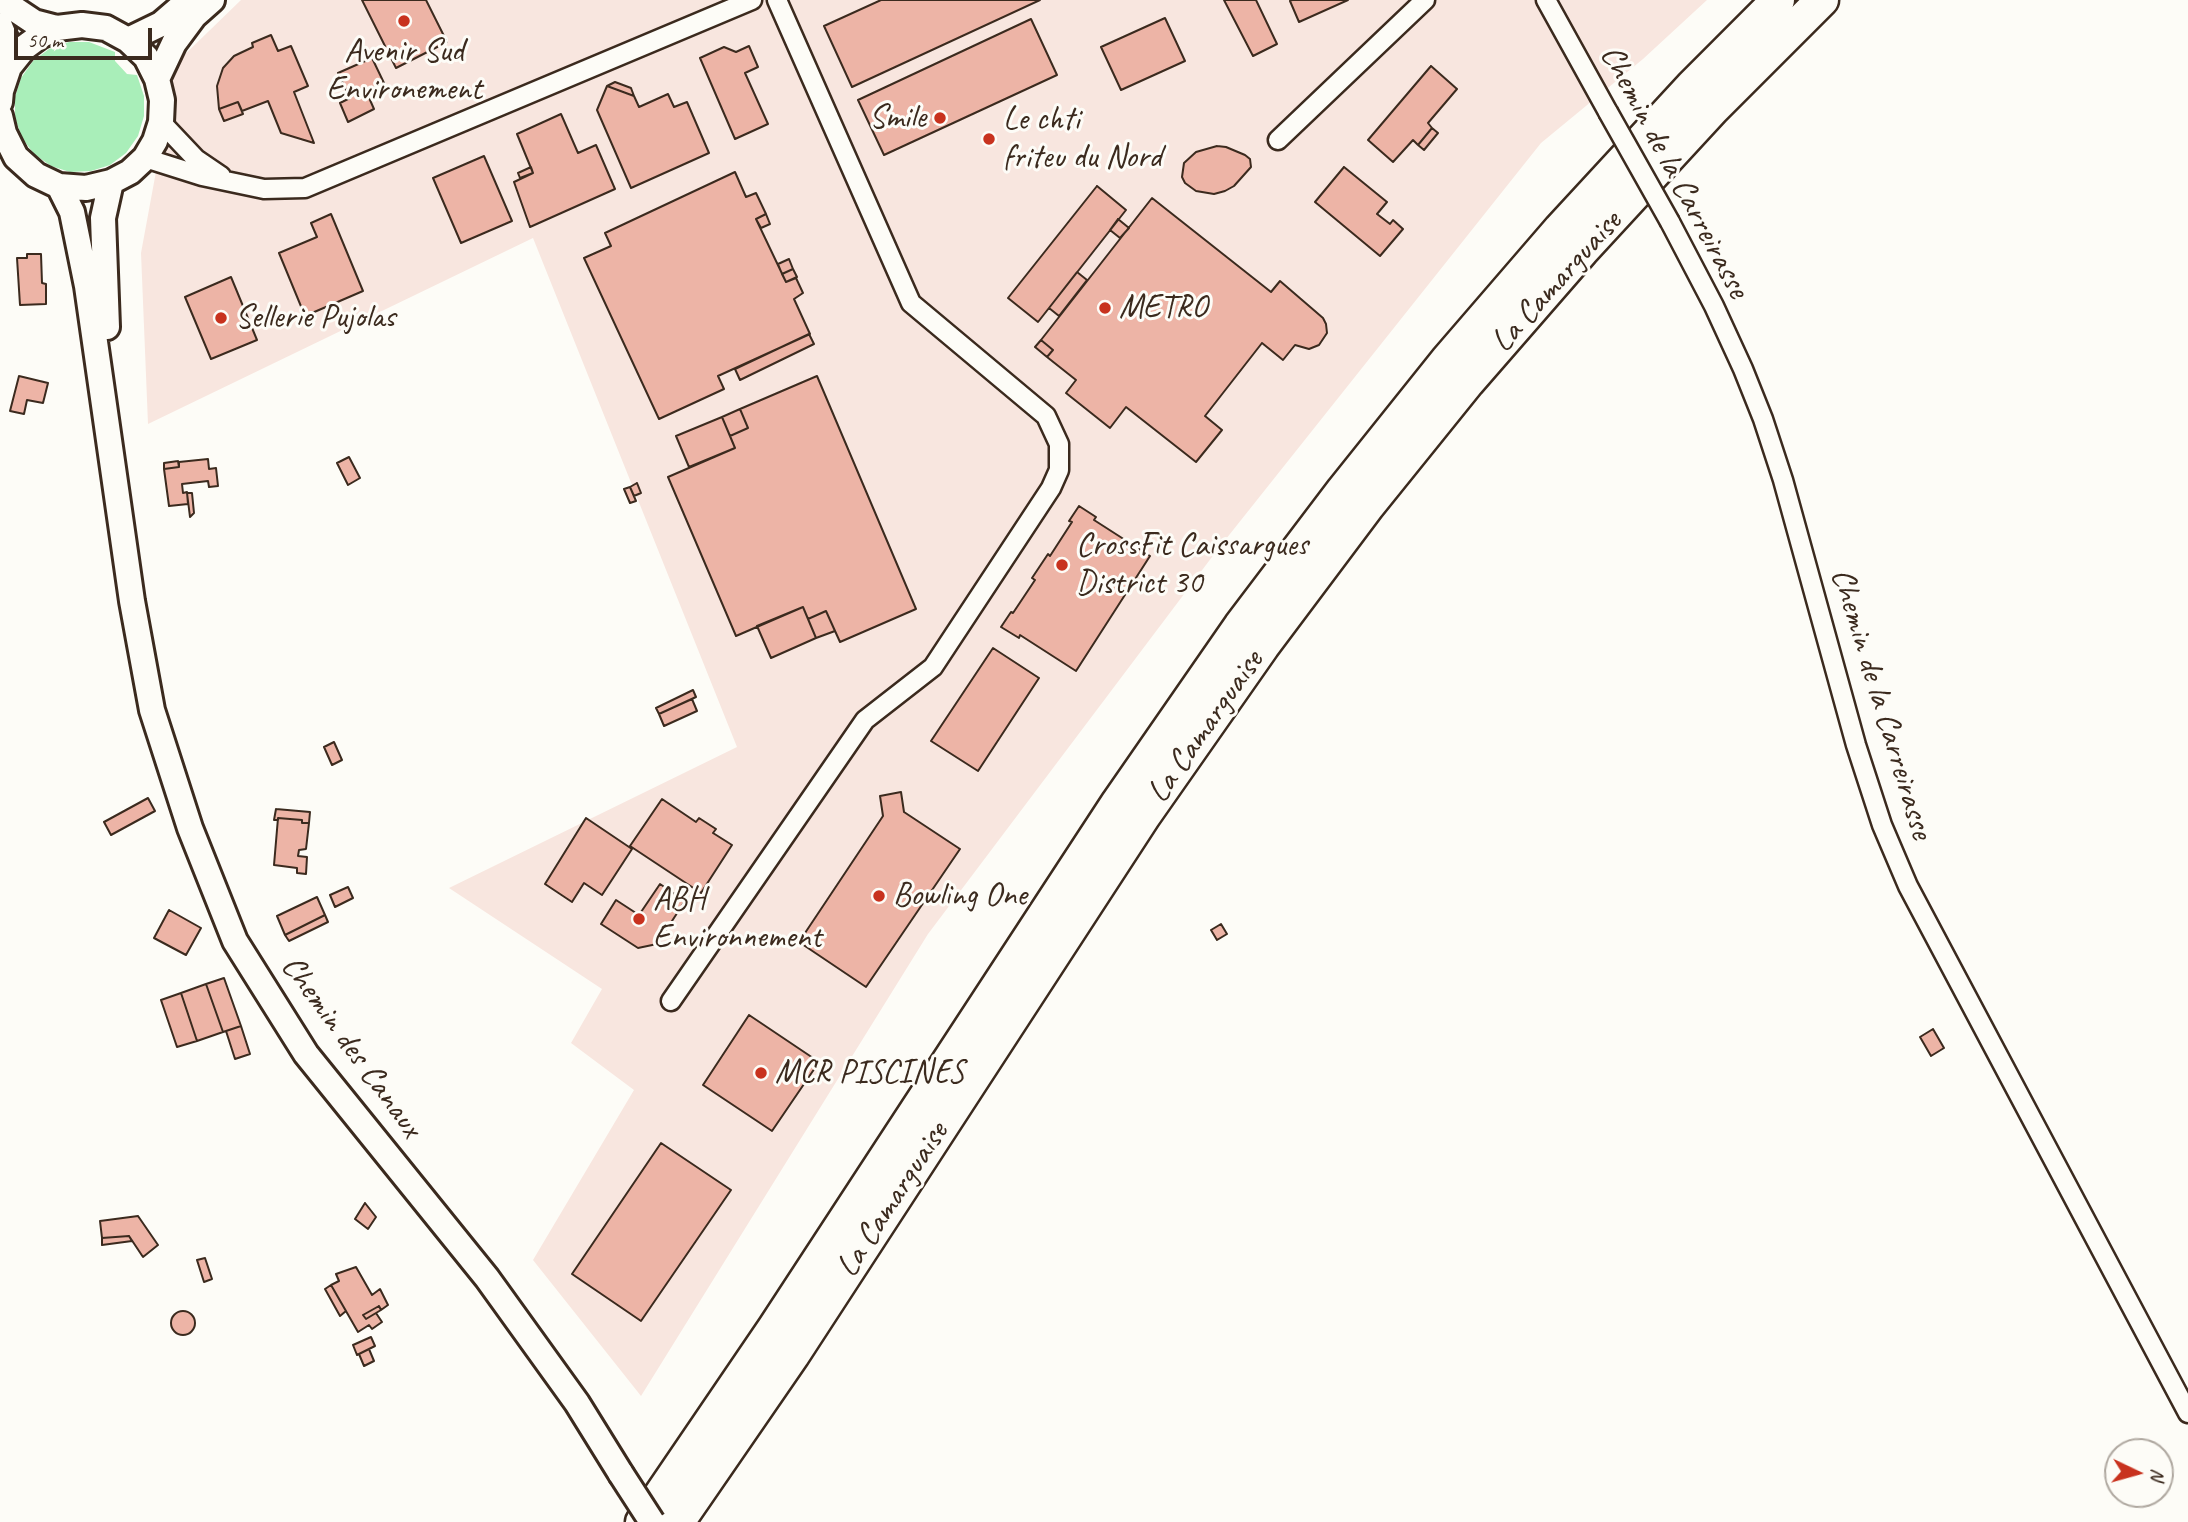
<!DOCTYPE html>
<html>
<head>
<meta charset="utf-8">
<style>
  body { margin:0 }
  #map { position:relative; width:2188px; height:1522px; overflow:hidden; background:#fdfcf7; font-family:Caveat,sans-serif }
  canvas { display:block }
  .north { position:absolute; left:2104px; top:1438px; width:70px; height:70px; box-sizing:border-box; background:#fdfcf7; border:2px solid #afa8a0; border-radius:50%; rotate:95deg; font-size:19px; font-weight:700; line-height:28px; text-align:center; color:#3b2a1e }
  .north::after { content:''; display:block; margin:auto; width:24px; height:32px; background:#c8321e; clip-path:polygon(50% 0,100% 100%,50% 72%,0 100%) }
  .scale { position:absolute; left:14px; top:28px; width:138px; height:32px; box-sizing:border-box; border:4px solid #3b2a1e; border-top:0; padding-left:9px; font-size:21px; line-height:24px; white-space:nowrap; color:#3b2a1e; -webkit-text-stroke:5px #fdfcf7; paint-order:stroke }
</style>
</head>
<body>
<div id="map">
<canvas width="2188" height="1522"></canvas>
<div class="north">N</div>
<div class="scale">50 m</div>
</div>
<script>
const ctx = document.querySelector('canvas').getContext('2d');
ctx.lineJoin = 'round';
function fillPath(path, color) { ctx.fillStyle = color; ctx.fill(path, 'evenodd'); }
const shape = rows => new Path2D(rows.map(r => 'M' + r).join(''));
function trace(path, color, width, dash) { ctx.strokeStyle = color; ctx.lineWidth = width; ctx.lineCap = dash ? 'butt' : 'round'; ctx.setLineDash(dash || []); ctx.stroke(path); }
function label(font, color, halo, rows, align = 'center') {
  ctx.font = font + ' Caveat,sans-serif'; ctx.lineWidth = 6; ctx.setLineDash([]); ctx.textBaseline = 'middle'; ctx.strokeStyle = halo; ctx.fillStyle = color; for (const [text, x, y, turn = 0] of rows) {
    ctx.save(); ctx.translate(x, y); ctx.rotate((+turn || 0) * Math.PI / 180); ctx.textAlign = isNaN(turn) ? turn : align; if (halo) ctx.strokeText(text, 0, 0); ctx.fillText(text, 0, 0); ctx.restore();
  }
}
const built = shape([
  [241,0,1707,0,1643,59,1541,143,1218,549,928,934,641,1396,533,1260,634,1090,571,1043,602,989,449,888,737,747,533,238,148,424,141,253,176,63]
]);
const green = shape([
  [69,42,89,42,115,52,115,61,127,74,137,75,144,96,144,116,138,136,126,153,110,165,91,171,70,172,51,166,34,154,22,138,15,118,15,97,21,78,33,61,49,49]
]);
const building = shape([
  [362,0,426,0,447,42,396,68,362,0],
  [881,0,1040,0,852,87,824,26,881,0],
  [1224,0,1256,0,1277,44,1253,56,1224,0],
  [1292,0,1348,0,1299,22,1290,1,1292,0],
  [1165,18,1185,61,1121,90,1101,47,1165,18],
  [1031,19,1057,75,884,155,858,100,1031,19],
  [271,35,278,51,291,46,308,86,294,92,314,143,281,133,268,101,242,111,238,102,219,109,217,86,223,68,234,56,253,47,252,43,271,35],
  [749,46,758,67,745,73,768,124,735,139,700,58,724,47,736,52,749,46],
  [372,58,384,83,366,91,374,109,348,122,340,103,350,98,338,73,372,58],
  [1431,66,1457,89,1428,123,1432,128,1418,145,1413,140,1393,162,1368,140,1431,66],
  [615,82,631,88,634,96,607,86,615,82],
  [607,86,634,96,639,107,668,94,674,107,687,102,709,153,631,188,597,110,607,86],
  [238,102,243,114,224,121,219,109,238,102],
  [561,114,578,153,596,145,615,189,530,227,514,182,533,173,517,134,561,114],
  [1432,128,1438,133,1424,150,1418,145,1432,128],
  [1217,146,1226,147,1245,155,1250,159,1251,167,1234,186,1225,191,1214,194,1196,191,1185,183,1182,177,1184,163,1196,152,1217,146],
  [484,156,512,221,461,243,433,178,484,156],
  [531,167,533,173,520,178,518,173,531,167],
  [1344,167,1387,202,1377,214,1390,224,1393,220,1403,229,1380,256,1315,202,1344,167],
  [735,172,746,197,756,193,766,214,756,219,786,282,796,278,803,293,794,299,810,334,718,376,724,389,659,419,584,258,611,246,605,233,735,172],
  [1097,186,1126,210,1038,322,1008,298,1097,186],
  [1152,198,1271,292,1280,281,1323,318,1326,324,1327,333,1319,345,1309,349,1295,345,1283,360,1262,343,1205,416,1222,430,1196,462,1126,407,1110,428,1066,393,1076,380,1047,357,1053,350,1041,340,1152,198],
  [331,214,363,291,305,316,279,253,317,237,311,223,331,214],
  [766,214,770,224,761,228,756,219,766,214],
  [1118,219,1129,228,1120,238,1110,230,1118,219],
  [27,254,41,254,42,283,46,284,46,304,20,305,17,258,27,258,27,254],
  [789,259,793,269,782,274,778,264,789,259],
  [793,269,797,277,786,282,782,274,793,269],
  [1077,272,1087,280,1059,316,1049,308,1077,272],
  [231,277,257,340,211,359,185,297,231,277],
  [809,334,814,344,740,380,735,369,809,334],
  [1041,340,1053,350,1047,357,1035,347,1041,340],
  [19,376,48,383,43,403,27,400,24,414,10,411,19,376],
  [817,376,916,609,840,642,826,611,808,619,803,607,736,636,668,477,735,448,730,436,748,428,740,409,817,376],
  [740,409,748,428,730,436,722,417,740,409],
  [722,417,735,448,689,467,676,436,722,417],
  [349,457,360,478,348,485,337,463,349,457],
  [208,459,209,469,216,468,218,486,209,487,208,481,182,484,183,493,187,492,188,504,169,506,164,469,179,467,179,462,208,459],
  [178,461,179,467,164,469,164,463,178,461],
  [637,483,641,493,634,496,630,487,637,483],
  [630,487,636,501,630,503,624,489,630,487],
  [187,493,192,493,194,513,190,517,187,493],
  [1079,506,1096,517,1094,520,1150,556,1076,671,1020,635,1019,638,1001,627,1011,612,1013,613,1035,580,1032,578,1048,554,1050,556,1072,522,1069,521,1079,506],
  [803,607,816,638,771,658,757,626,803,607],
  [826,611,835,631,816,638,808,619,826,611],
  [993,648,1039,678,978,771,931,741,993,648],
  [693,690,696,697,659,714,656,708,693,690],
  [692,699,697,711,664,726,659,714,692,699],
  [334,742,342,760,332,765,324,747,334,742],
  [901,792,904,812,960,849,866,987,799,942,883,816,880,796,901,792],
  [148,798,155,811,111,835,104,822,148,798],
  [662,799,696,822,699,818,716,829,713,833,732,845,701,893,630,846,662,799],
  [276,809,310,812,309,823,302,823,302,820,278,818,278,820,274,820,276,809],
  [278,818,302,820,302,823,309,823,306,849,299,850,298,856,307,857,306,874,297,873,297,868,274,865,278,818],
  [586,818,632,849,602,895,584,883,572,902,545,884,586,818],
  [660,884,685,901,657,944,638,948,601,924,616,900,639,915,660,884],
  [348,887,353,898,335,907,330,895,348,887],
  [317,897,325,915,285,935,277,916,317,897],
  [169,910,201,928,186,955,154,938,169,910],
  [325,915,328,922,289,941,285,935,325,915],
  [1221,924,1227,934,1217,940,1211,930,1221,924],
  [224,978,241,1026,223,1032,206,984,224,978],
  [206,984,223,1032,197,1041,181,993,206,984],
  [181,993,197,1041,177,1047,161,1000,181,993],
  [749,1015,819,1062,772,1131,703,1085,749,1015],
  [241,1026,250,1054,235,1059,226,1031,241,1026],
  [1933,1029,1944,1048,1931,1056,1920,1037,1933,1029],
  [661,1143,731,1190,641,1321,572,1274,661,1143],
  [365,1203,376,1217,368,1229,355,1219,365,1203],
  [138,1216,158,1245,143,1257,129,1236,102,1238,100,1221,138,1216],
  [129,1236,132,1241,102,1245,102,1238,129,1236],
  [205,1258,212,1279,204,1282,197,1260,205,1258],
  [356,1267,372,1295,380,1289,388,1305,381,1310,379,1306,363,1315,366,1319,376,1313,382,1322,372,1329,369,1325,358,1332,331,1285,339,1281,336,1274,356,1267],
  [331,1285,346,1311,340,1316,325,1289,331,1285],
  [379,1306,381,1310,366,1319,363,1315,379,1306],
  '171 1323a12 12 0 1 1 24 0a12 12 0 1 1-24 0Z',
  [371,1337,375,1346,357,1355,353,1345,371,1337],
  [369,1349,374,1361,364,1366,359,1354,369,1349]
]);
const street = shape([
  [1546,0,1608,112],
  [161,122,196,159,221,176],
  [1278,140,1425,0],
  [145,158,202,176,264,189,305,188,752,0],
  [1670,222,1714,306,1743,369,1763,419,1783,480,1856,745,1882,825,1908,886,2188,1413],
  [671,1001,865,720,933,667,1051,488,1059,470,1059,444,1046,416,911,303,777,0]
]);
const secondary = shape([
  [1,0,34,22,57,28],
  [0,26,5,38,9,67],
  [128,40,161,24,189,0],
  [157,79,174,43,194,16,212,0],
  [0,102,1,91,9,67,25,47,40,36,57,28,82,25,106,28,128,40,146,57,157,79,162,100,161,122,155,141,145,158,130,172,111,182,86,188,59,186,36,175,16,157,4,133,0,116],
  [59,186,72,212,87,286,132,601,152,710,190,828,235,941,306,1054,487,1278,577,1403,621,1474],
  [107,327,103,218,111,182]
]);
const highway = shape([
  [642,1522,774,1328,1118,802,1240,626,1343,490,1447,360,1560,229,1692,86,1778,0],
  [678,1522,793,1355,1144,816,1263,646,1368,506,1468,382,1582,251,1713,109,1822,0]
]);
const streetBridge = shape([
  [1608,112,1670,222]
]);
const secondaryBridge = shape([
  [621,1474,652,1522]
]);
const markers = [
  [404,21,7,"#c8321e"],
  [940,118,7,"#c8321e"],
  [989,139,7,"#c8321e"],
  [1105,308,7,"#c8321e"],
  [221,318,7,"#c8321e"],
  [1062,565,7,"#c8321e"],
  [879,896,7,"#c8321e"],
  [639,919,7,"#c8321e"],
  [761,1073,7,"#c8321e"]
];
const poiNames = [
  ["Avenir Sud",404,52,"center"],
  ["Environement",404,90,"center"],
  ["Smile",926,118,"right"],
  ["Le chti",1003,120],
  ["friteu du Nord",1003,158],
  ["METRO",1119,308],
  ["Sellerie Pujolas",235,318],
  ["CrossFit Caissargues",1076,546],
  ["District 30",1076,584],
  ["Bowling One",893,896],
  ["ABH",653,900],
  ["Environnement",653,938],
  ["MCR PISCINES",775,1073]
];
const streetNames = [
  ["Chemin de la Carreirasse",1674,172,62],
  ["La Camarguaise",1557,282,-48],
  ["Chemin de la Carreirasse",1881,704,73],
  ["La Camarguaise",1206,727,-55],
  ["Chemin des Canaux",351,1047,54],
  ["La Camarguaise",893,1200,-57]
];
fillPath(built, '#f8e6df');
fillPath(green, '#a9eeb9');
fillPath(building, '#edb4a6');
trace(building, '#3b2a1e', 2);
trace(street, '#3b2a1e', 23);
trace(secondary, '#3b2a1e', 30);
trace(highway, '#3b2a1e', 37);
trace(street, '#fdfcf7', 18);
trace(secondary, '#fdfcf7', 24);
trace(highway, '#fdfcf7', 32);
trace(streetBridge, '#3b2a1e', 23, []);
trace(secondaryBridge, '#3b2a1e', 30, []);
trace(streetBridge, '#fdfcf7', 18);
trace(secondaryBridge, '#fdfcf7', 24);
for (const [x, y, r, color] of markers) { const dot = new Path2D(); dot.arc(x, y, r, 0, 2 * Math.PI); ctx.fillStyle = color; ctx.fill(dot); trace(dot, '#fdfcf7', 2.5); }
label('33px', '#3b2a1e', '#fdfcf7', poiNames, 'left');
label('33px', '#3b2a1e', '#fdfcf7', streetNames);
</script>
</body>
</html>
